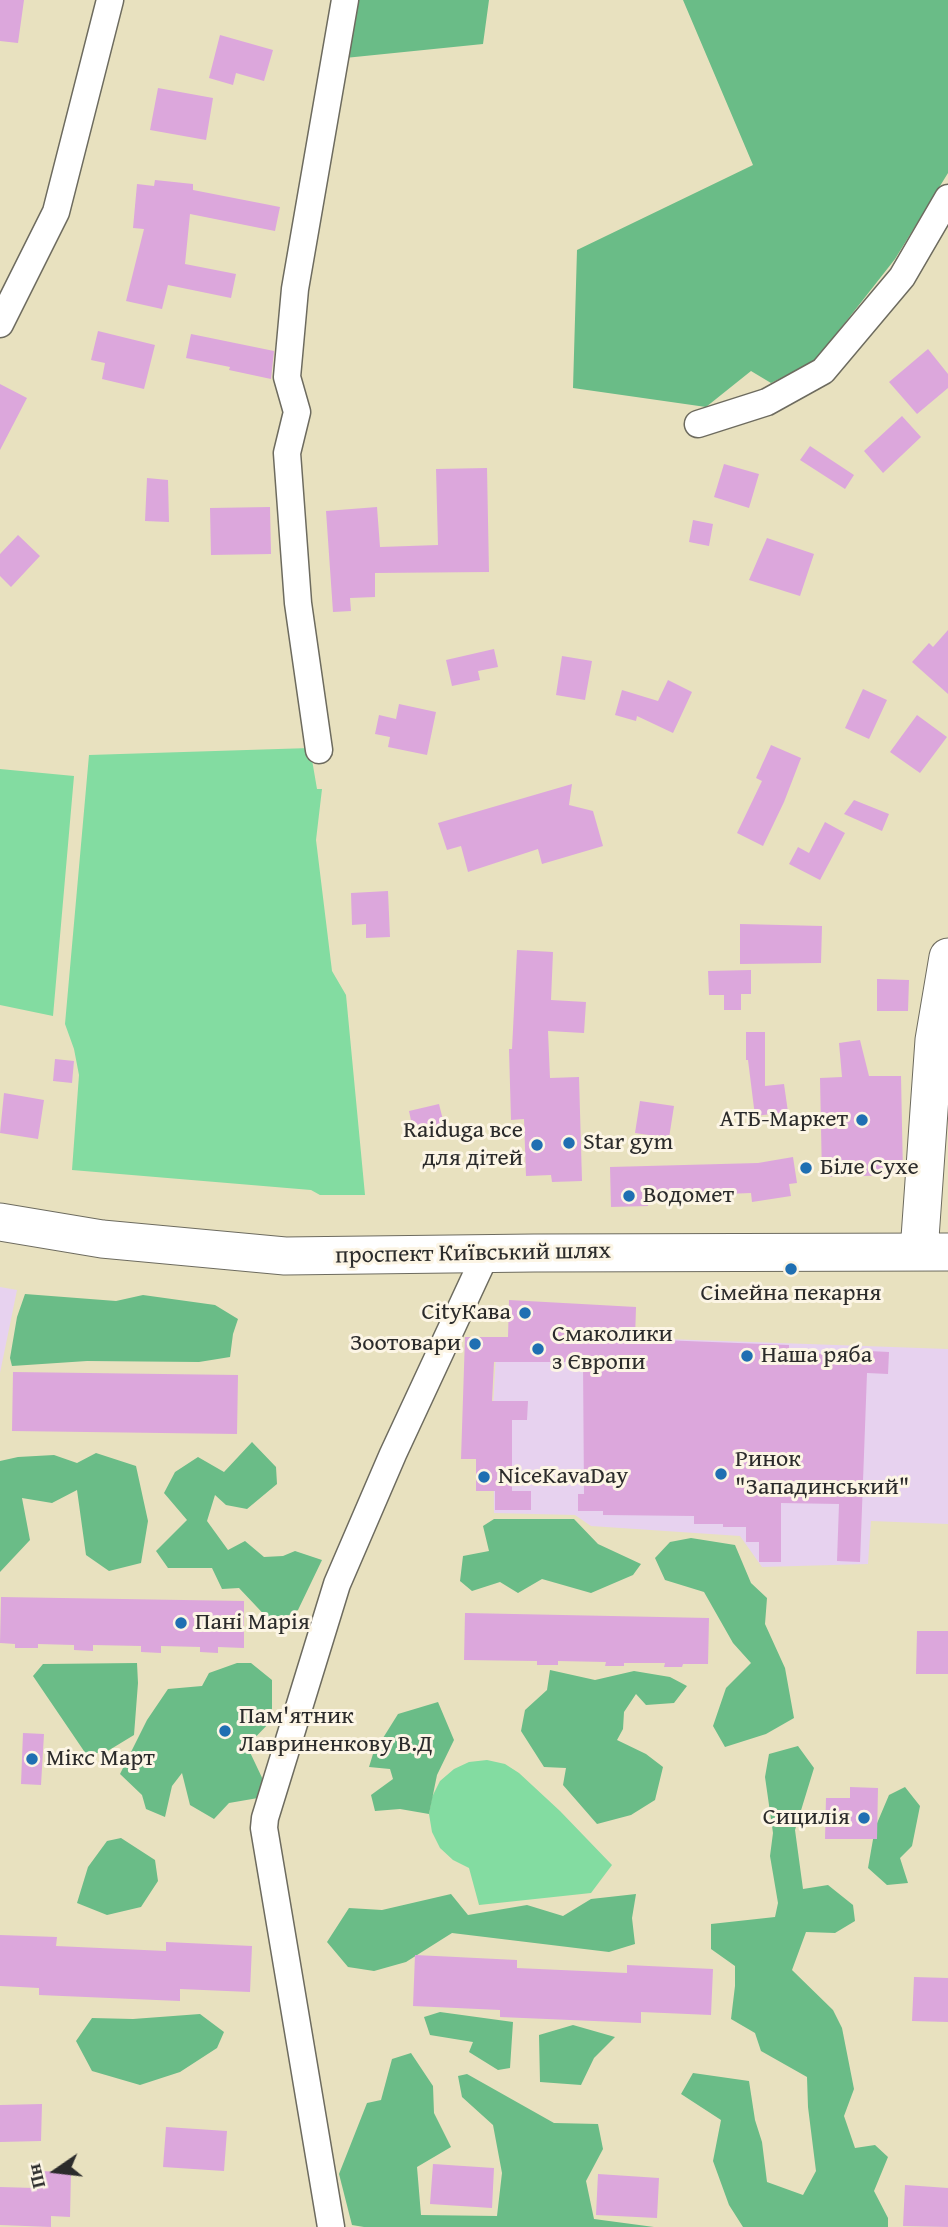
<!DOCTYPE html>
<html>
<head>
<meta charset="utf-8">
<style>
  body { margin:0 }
  #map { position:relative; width:948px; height:2227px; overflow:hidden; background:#e8e1bf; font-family:"Gentium Book Plus",serif }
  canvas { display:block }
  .north { position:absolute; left:21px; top:2136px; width:70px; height:70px; -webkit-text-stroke:5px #fcf5e5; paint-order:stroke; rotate:256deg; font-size:19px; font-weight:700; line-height:28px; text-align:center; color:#2b2b2b }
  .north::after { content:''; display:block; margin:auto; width:24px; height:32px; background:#2b2b2b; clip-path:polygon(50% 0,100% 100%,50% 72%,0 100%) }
</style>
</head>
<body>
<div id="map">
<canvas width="948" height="2227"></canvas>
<div class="north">Пн</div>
</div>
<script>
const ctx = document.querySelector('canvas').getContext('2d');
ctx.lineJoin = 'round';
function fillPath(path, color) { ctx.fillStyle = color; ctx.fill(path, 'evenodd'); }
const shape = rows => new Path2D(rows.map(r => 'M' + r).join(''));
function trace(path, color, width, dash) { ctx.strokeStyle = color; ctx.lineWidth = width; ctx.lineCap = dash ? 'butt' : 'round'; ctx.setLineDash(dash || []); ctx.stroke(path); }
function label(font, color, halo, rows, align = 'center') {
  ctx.font = font + ' "Gentium Book Plus",serif'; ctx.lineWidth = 6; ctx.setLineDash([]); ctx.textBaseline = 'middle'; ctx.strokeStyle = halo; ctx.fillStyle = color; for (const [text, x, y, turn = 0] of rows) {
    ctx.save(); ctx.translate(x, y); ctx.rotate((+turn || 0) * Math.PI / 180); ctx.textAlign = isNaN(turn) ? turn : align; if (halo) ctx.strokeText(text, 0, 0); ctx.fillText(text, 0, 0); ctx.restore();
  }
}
const built = shape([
  [0,1287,17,1290,0,1373],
  [497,1337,639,1338,948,1349,948,1524,871,1521,868,1564,762,1567,740,1536,591,1526,575,1515,494,1513,493,1408]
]);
const green = shape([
  [310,748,317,789,322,789,316,840,332,971,346,995,365,1195,320,1195,311,1190,72,1170,79,1075,74,1049,65,1024,89,755],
  [0,769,74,776,53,1016,0,1005],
  [487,1760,505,1764,519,1773,560,1811,612,1865,591,1893,479,1905,469,1868,453,1860,440,1848,432,1832,429,1814,432,1797,440,1781,454,1769,469,1762]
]);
const forest = shape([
  [345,0,489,0,483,44,335,59],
  [683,0,948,0,948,173,895,259,815,361,771,383,751,371,706,407,573,388,577,250,753,165],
  [25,1294,116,1301,143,1295,215,1305,238,1319,233,1334,230,1357,199,1362,87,1361,12,1366,10,1358,17,1317],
  [252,1442,276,1467,277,1484,247,1509,226,1505,215,1495,207,1521,228,1550,245,1541,264,1557,283,1556,295,1551,322,1560,298,1610,273,1624,239,1588,222,1589,212,1568,168,1568,156,1551,187,1520,164,1493,175,1472,198,1457,224,1472],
  [96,1453,136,1466,148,1521,141,1563,109,1571,86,1555,77,1490,52,1503,22,1498,30,1540,0,1572,0,1461,18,1457,54,1455,77,1463],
  [494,1519,574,1519,598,1544,641,1564,633,1575,591,1593,542,1579,518,1593,500,1582,472,1591,460,1581,463,1556,489,1551,483,1526],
  [691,1538,735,1545,751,1583,767,1598,765,1624,785,1668,794,1718,766,1734,725,1747,713,1726,726,1688,751,1663,733,1643,704,1592,665,1580,655,1558,670,1542],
  [137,1663,138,1683,134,1735,106,1752,86,1754,33,1676,43,1664],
  [237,1663,251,1663,272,1680,272,1720,247,1746,265,1784,258,1798,229,1803,214,1819,190,1805,182,1773,172,1786,165,1817,146,1809,142,1795,120,1774,147,1720,168,1689,202,1686,209,1673],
  [550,1670,595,1680,634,1671,670,1677,687,1686,674,1703,646,1705,636,1694,624,1712,623,1729,617,1740,646,1754,663,1767,655,1800,631,1815,597,1824,563,1785,566,1768,544,1767,521,1731,525,1710,547,1690],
  [438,1702,454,1740,437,1775,429,1814,400,1809,375,1811,371,1795,393,1779,390,1769,369,1767,373,1754,398,1714],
  [798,1746,814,1768,795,1830,803,1889,828,1885,853,1905,855,1921,835,1933,806,1932,792,1970,833,2010,842,2028,854,2089,844,2116,855,2148,875,2145,888,2157,874,2191,888,2218,888,2227,743,2227,729,2205,713,2161,721,2120,681,2094,693,2073,749,2081,755,2120,762,2142,767,2182,803,2195,816,2171,808,2107,807,2077,761,2051,755,2033,731,2019,735,1986,735,1966,711,1949,711,1924,775,1917,778,1903,770,1856,773,1833,765,1777,769,1754],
  [905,1787,920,1806,912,1846,900,1858,908,1883,887,1885,868,1868,875,1828,889,1795],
  [121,1838,155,1860,158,1881,141,1907,107,1915,77,1903,88,1867,107,1841],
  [451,1894,468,1915,527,1905,563,1916,591,1899,636,1894,632,1918,635,1944,609,1952,452,1933,406,1962,374,1971,348,1967,327,1942,349,1908,382,1910],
  [440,2012,513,2022,510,2068,498,2070,469,2052,473,2042,430,2035,424,2017],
  [200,2014,224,2032,217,2048,180,2072,140,2085,92,2071,76,2041,92,2018,133,2019],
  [573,2025,615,2037,594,2058,581,2085,540,2082,539,2035],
  [411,2053,433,2086,434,2113,451,2147,417,2167,421,2215,497,2216,502,2173,493,2125,462,2097,458,2076,467,2074,554,2123,598,2124,603,2149,586,2181,594,2219,654,2227,364,2227,352,2225,339,2174,367,2103,381,2100,392,2059]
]);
const building = shape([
  [0,0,24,0,18,43,0,41],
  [220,35,273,50,264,81,236,73,233,85,209,78],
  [158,88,213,98,206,140,150,130],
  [155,180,193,184,193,190,280,207,275,231,190,214,185,264,236,274,231,298,168,285,162,309,126,301,144,229,133,228,137,184,154,186],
  [98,331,155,345,144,389,102,379,105,363,91,360],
  [191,334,274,351,271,379,229,370,230,367,186,358],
  [928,349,948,374,948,388,917,414,889,382],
  [0,384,27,398,0,450],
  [902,416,921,437,883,473,864,451],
  [810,446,854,475,845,489,800,460],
  [724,464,759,474,749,508,714,497],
  [487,468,489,572,375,573,375,597,350,598,351,611,333,612,326,511,377,507,380,547,438,545,436,469],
  [147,478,168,480,169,522,145,521],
  [270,507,271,554,211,555,210,508],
  [693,520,713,524,709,546,689,542],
  [18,535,40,556,11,587,0,576,0,554],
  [767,538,814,554,800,596,749,580],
  [948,630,948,694,912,662,929,643,933,647],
  [494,649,498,667,478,671,480,680,452,686,446,660],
  [562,656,592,661,585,700,556,695],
  [668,680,692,692,673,733,637,716,636,721,615,715,622,690,658,701],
  [863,689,887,700,869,739,845,728],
  [399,704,436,712,427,755,388,747,390,737,375,734,379,715,396,719],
  [917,715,947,737,920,773,890,752],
  [771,745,801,758,784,802,763,846,737,833,762,781,756,778],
  [572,784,569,805,593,811,603,846,542,864,538,849,468,872,461,846,447,850,438,823],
  [854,800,889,814,882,831,844,814],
  [825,822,845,833,820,880,789,864,798,847,809,853],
  [388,891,390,937,366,938,366,924,352,925,351,893],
  [740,924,822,926,821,963,740,964],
  [517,950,553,952,551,1000,586,1002,584,1033,548,1031,550,1078,579,1077,582,1181,552,1182,551,1175,526,1176,524,1119,511,1120,509,1049,512,1049],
  [751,970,751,994,741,994,741,1010,724,1010,724,995,709,995,708,971],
  [877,979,909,980,908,1011,877,1011],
  [746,1032,765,1032,765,1086,784,1084,788,1112,755,1116,748,1060,746,1060],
  [860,1040,869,1076,901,1076,903,1175,822,1177,820,1078,842,1077,839,1043],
  [55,1059,74,1061,72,1083,53,1081],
  [4,1093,44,1100,38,1139,0,1133],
  [640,1101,674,1106,669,1138,635,1133],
  [439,1104,446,1132,415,1139,409,1111],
  [793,1157,797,1183,789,1184,791,1196,752,1202,751,1193,648,1197,648,1206,611,1207,610,1167,758,1163],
  [509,1300,636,1307,635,1339,789,1345,789,1350,798,1350,797,1353,849,1355,849,1350,889,1352,888,1374,867,1373,860,1562,837,1561,839,1504,781,1503,781,1562,759,1562,759,1542,746,1542,746,1527,723,1527,723,1524,694,1524,694,1516,603,1515,603,1511,578,1511,578,1494,584,1494,583,1362,494,1362,492,1401,528,1401,527,1420,512,1420,512,1491,531,1491,531,1510,495,1510,495,1491,476,1491,476,1459,461,1459,465,1337,508,1337],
  [13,1372,238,1375,237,1434,12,1431],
  [1,1597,244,1601,244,1648,218,1647,218,1653,200,1652,200,1647,161,1646,161,1653,141,1652,141,1646,93,1645,93,1651,74,1650,74,1645,38,1644,38,1648,15,1648,15,1644,0,1643],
  [465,1613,709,1618,708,1664,683,1664,682,1667,664,1667,665,1663,624,1663,624,1666,605,1666,606,1662,558,1661,558,1665,537,1665,537,1661,464,1660],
  [917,1631,948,1631,948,1674,916,1674],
  [23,1733,44,1734,41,1785,21,1784],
  [850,1787,878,1788,877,1839,825,1839,826,1798,850,1798],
  [0,1935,57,1937,56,1946,166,1951,166,1942,252,1946,250,1992,180,1989,180,2001,39,1995,39,1988,0,1986],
  [415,1955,517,1960,517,1968,627,1973,627,1965,713,1969,711,2015,641,2012,641,2023,500,2017,500,2010,413,2006],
  [914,1977,948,1978,948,2022,912,2021],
  [42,2104,41,2141,0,2142,0,2105],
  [166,2127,227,2131,224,2171,163,2167],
  [433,2164,494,2168,492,2208,430,2204],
  [36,2171,71,2172,70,2217,51,2216,51,2227,0,2225,0,2187,35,2188],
  [598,2174,659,2178,657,2218,596,2215],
  [905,2185,948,2188,948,2227,903,2226]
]);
const street = shape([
  [0,324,56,212,110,0],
  [698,424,767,402,823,371,902,277,948,198],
  [319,750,298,603,287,453,297,412,287,377,295,289,345,0],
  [331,2227,264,1828,265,1818,337,1584,393,1454,486,1254]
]);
const secondary = shape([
  [0,1222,102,1239,285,1256,534,1253,948,1252],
  [919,1252,934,1040,948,957]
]);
const markers = [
  [862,1120,7,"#1f6fb2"],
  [569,1143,7,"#1f6fb2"],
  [537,1145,7,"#1f6fb2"],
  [806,1168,7,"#1f6fb2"],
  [629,1196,7,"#1f6fb2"],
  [791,1269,7,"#1f6fb2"],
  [525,1313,7,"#1f6fb2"],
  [475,1344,7,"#1f6fb2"],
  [538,1349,7,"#1f6fb2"],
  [747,1356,7,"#1f6fb2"],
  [721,1474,7,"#1f6fb2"],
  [484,1477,7,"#1f6fb2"],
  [181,1623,7,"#1f6fb2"],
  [225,1731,7,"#1f6fb2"],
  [32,1759,7,"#1f6fb2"],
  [864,1818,7,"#1f6fb2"]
];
const poiNames = [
  ["АТБ-Маркет",848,1120,"right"],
  ["Raiduga все",523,1131,"right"],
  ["для дітей",523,1159,"right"],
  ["Star gym",583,1143],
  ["Біле Сухе",820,1168],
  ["Водомет",643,1196],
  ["Сімейна пекарня",791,1294,"center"],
  ["CityКава",511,1313,"right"],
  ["Смаколики",552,1335],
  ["з Європи",552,1363],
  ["Зоотовари",461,1344,"right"],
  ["Наша ряба",761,1356],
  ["Ринок",735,1460],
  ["\"Западинський\"",735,1488],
  ["NiceKavaDay",498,1477],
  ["Панi Марiя",195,1623],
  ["Пам'ятник",239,1717],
  ["Лавриненкову В.Д",239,1745],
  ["Мікс Март",46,1759],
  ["Сицилія",850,1818,"right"]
];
const streetNames = [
  ["проспект Київський шлях",473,1254,-1]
];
fillPath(built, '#e7d2ef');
fillPath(green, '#83dca1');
fillPath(forest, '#6abc87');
fillPath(building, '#dca7dc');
trace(street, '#6d6b5f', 29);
trace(secondary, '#6d6b5f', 39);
trace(street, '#fff', 26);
trace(secondary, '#fff', 37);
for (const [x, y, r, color] of markers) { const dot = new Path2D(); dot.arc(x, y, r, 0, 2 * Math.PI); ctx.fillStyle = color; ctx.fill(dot); trace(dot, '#fcf5e5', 2.5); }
label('24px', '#2b2b2b', '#fcf5e5', poiNames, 'left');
label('24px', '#2b2b2b', '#fcf5e5', streetNames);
</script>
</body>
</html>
